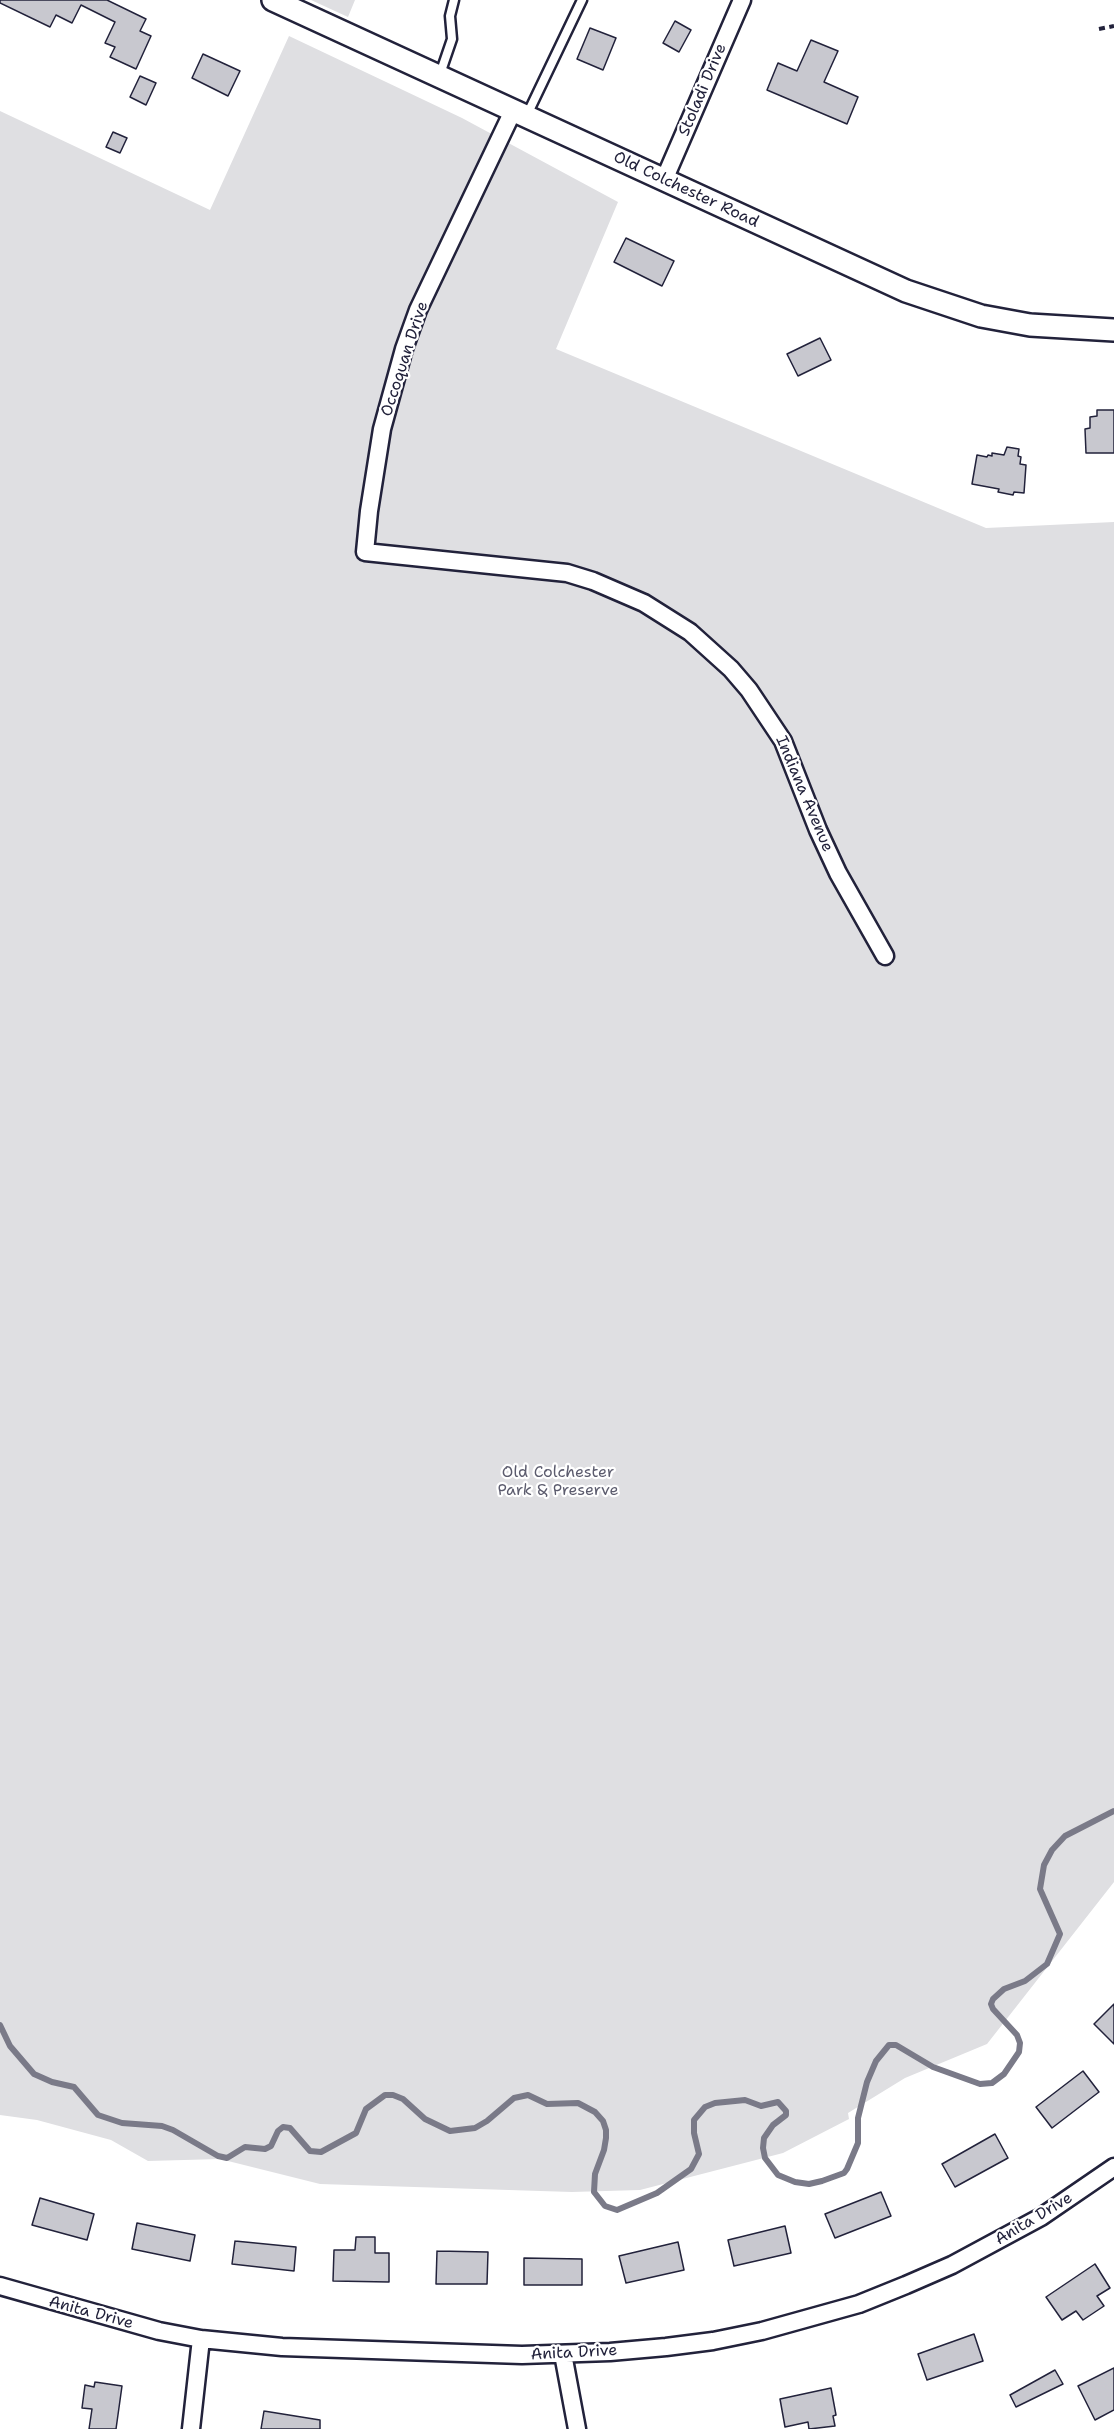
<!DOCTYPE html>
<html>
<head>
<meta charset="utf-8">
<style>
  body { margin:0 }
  canvas { display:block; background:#fff }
</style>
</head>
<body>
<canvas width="1114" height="2429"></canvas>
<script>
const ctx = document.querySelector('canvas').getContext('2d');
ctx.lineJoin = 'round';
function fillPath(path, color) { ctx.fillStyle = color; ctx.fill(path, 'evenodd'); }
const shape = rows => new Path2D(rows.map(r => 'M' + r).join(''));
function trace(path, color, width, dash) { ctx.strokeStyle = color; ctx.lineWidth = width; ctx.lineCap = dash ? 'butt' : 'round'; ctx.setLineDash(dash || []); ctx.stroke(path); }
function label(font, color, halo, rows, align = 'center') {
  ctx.font = font + ' "Shantell Sans",sans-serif'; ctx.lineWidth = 4.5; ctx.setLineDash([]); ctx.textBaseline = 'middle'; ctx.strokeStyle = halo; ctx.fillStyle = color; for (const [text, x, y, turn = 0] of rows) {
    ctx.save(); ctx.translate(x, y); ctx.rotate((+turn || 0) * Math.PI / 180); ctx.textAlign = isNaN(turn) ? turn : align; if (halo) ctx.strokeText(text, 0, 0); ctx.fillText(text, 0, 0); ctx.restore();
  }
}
const green = shape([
  [311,0,355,0,348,17],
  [289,36,462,118,618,202,556,349,986,528,1114,522,1114,1882,987,2044,905,2078,848,2113,849,2119,783,2153,640,2190,572,2192,320,2184,220,2159,148,2161,111,2140,37,2120,0,2115,0,111,210,210]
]);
const stream = shape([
  [0,2025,10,2046,34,2074,52,2082,74,2087,98,2115,122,2123,162,2126,173,2130,218,2156,227,2158,245,2147,265,2149,271,2146,278,2131,283,2127,290,2128,310,2151,321,2152,356,2133,366,2109,385,2095,393,2095,403,2099,425,2119,450,2131,475,2128,487,2121,514,2098,528,2095,547,2104,578,2103,595,2112,603,2121,606,2130,606,2138,604,2150,595,2174,594,2192,605,2206,617,2210,657,2193,691,2169,699,2154,694,2133,694,2120,705,2107,715,2103,745,2100,761,2106,778,2102,786,2111,786,2115,773,2125,764,2138,763,2148,765,2158,778,2175,795,2182,809,2184,822,2181,844,2173,847,2169,858,2143,858,2118,867,2082,876,2061,889,2045,896,2045,933,2067,980,2084,992,2083,1004,2074,1019,2052,1020,2043,1017,2035,993,2009,991,2004,993,1999,1004,1989,1025,1981,1047,1964,1060,1934,1040,1889,1044,1865,1052,1850,1065,1836,1114,1811]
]);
const building = shape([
  [0,0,107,0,146,19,140,31,151,36,136,69,110,57,115,47,105,43,115,22,81,5,72,23,56,15,50,27,0,3,0,0],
  [675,21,691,30,679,52,663,43,675,21],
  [590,28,616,38,603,70,577,59,590,28],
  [811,40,838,51,824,82,858,97,847,124,767,90,778,63,797,71,811,40],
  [203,54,240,71,228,96,192,78,203,54],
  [140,76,156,83,146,105,130,97,140,76],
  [113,132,127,138,120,153,106,147,113,132],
  [626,238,674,261,662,286,614,262,626,238],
  [820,338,831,360,798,376,787,354,820,338],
  [1097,410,1114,410,1114,453,1086,453,1085,429,1090,428,1090,417,1097,416,1097,410],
  [1007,447,1019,449,1018,456,1021,457,1020,464,1026,465,1024,493,1014,492,1013,495,998,492,999,489,972,484,977,455,987,457,988,455,992,456,992,453,1004,455,1007,447],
  [1114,2004,1114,2044,1094,2024,1114,2004],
  [1083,2071,1099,2092,1052,2128,1036,2107,1083,2071],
  [995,2134,1008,2158,955,2187,942,2164,995,2134],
  [881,2192,891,2216,835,2238,825,2214,881,2192],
  [40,2198,94,2214,87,2240,32,2225,40,2198],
  [137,2223,195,2235,190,2261,132,2249,137,2223],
  [785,2226,791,2253,734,2266,728,2240,785,2226],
  [356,2237,375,2237,375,2253,389,2253,389,2282,333,2281,334,2250,355,2250,356,2237],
  [235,2241,296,2247,294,2271,232,2264,235,2241],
  [678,2242,684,2270,626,2283,619,2256,678,2242],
  [437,2251,488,2252,487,2284,436,2284,437,2251],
  [524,2258,582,2259,582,2285,524,2285,524,2258],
  [1095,2264,1110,2288,1097,2296,1104,2306,1083,2320,1076,2311,1062,2320,1046,2297,1095,2264],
  [974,2334,983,2361,927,2380,918,2354,974,2334],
  [1114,2368,1114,2410,1095,2420,1078,2386,1114,2368],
  [1055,2370,1063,2384,1016,2407,1010,2395,1055,2370],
  [95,2382,122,2386,116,2429,89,2429,92,2409,82,2408,85,2385,94,2387,95,2382],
  [831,2388,836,2415,833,2416,835,2426,809,2429,808,2422,785,2427,780,2399,831,2388],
  [264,2411,320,2420,320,2429,261,2429,264,2411]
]);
const path = shape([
  [1099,29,1114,26]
]);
const service = shape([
  [439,77,452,39,450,16,454,0],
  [526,117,582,0]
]);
const minor = shape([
  [513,111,418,310,404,349,382,429,369,511,365,552,567,573,593,581,644,603,690,632,731,669,749,690,783,741,818,830,838,873,885,956],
  [664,180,742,0],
  [0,2286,159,2331,201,2339,282,2347,522,2355,610,2352,666,2347,713,2341,762,2331,859,2304,906,2285,952,2265,1041,2217,1114,2167],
  [563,2354,577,2429],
  [191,2429,201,2339]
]);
const tertiary = shape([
  [273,0,906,291,981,316,1030,325,1114,330]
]);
const streetNames = [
  ["Stoladi Drive",703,90,-67],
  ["Old Colchester Road",686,190,25],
  ["Occoquan Drive",405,359,-72],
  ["Indiana Avenue",804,794,67],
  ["Anita Drive",1034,2219,-31],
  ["Anita Drive",91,2313,15],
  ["Anita Drive",574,2353,-3]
];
const parkNames = [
  ["Old Colchester",558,1473],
  ["Park & Preserve",558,1491]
];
fillPath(green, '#dfdfe2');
trace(stream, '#7a7a88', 6);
fillPath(building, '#c8c8cf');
trace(building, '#22223b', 1.5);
trace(service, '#22223b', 13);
trace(minor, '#22223b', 21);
trace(tertiary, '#22223b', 26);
trace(path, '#22223b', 4, [6, 4.5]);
trace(service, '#fff', 8);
trace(minor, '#fff', 16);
trace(tertiary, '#fff', 21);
label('16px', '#22223b', '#fff', streetNames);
label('16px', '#5b5b6d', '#fff', parkNames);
</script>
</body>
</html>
